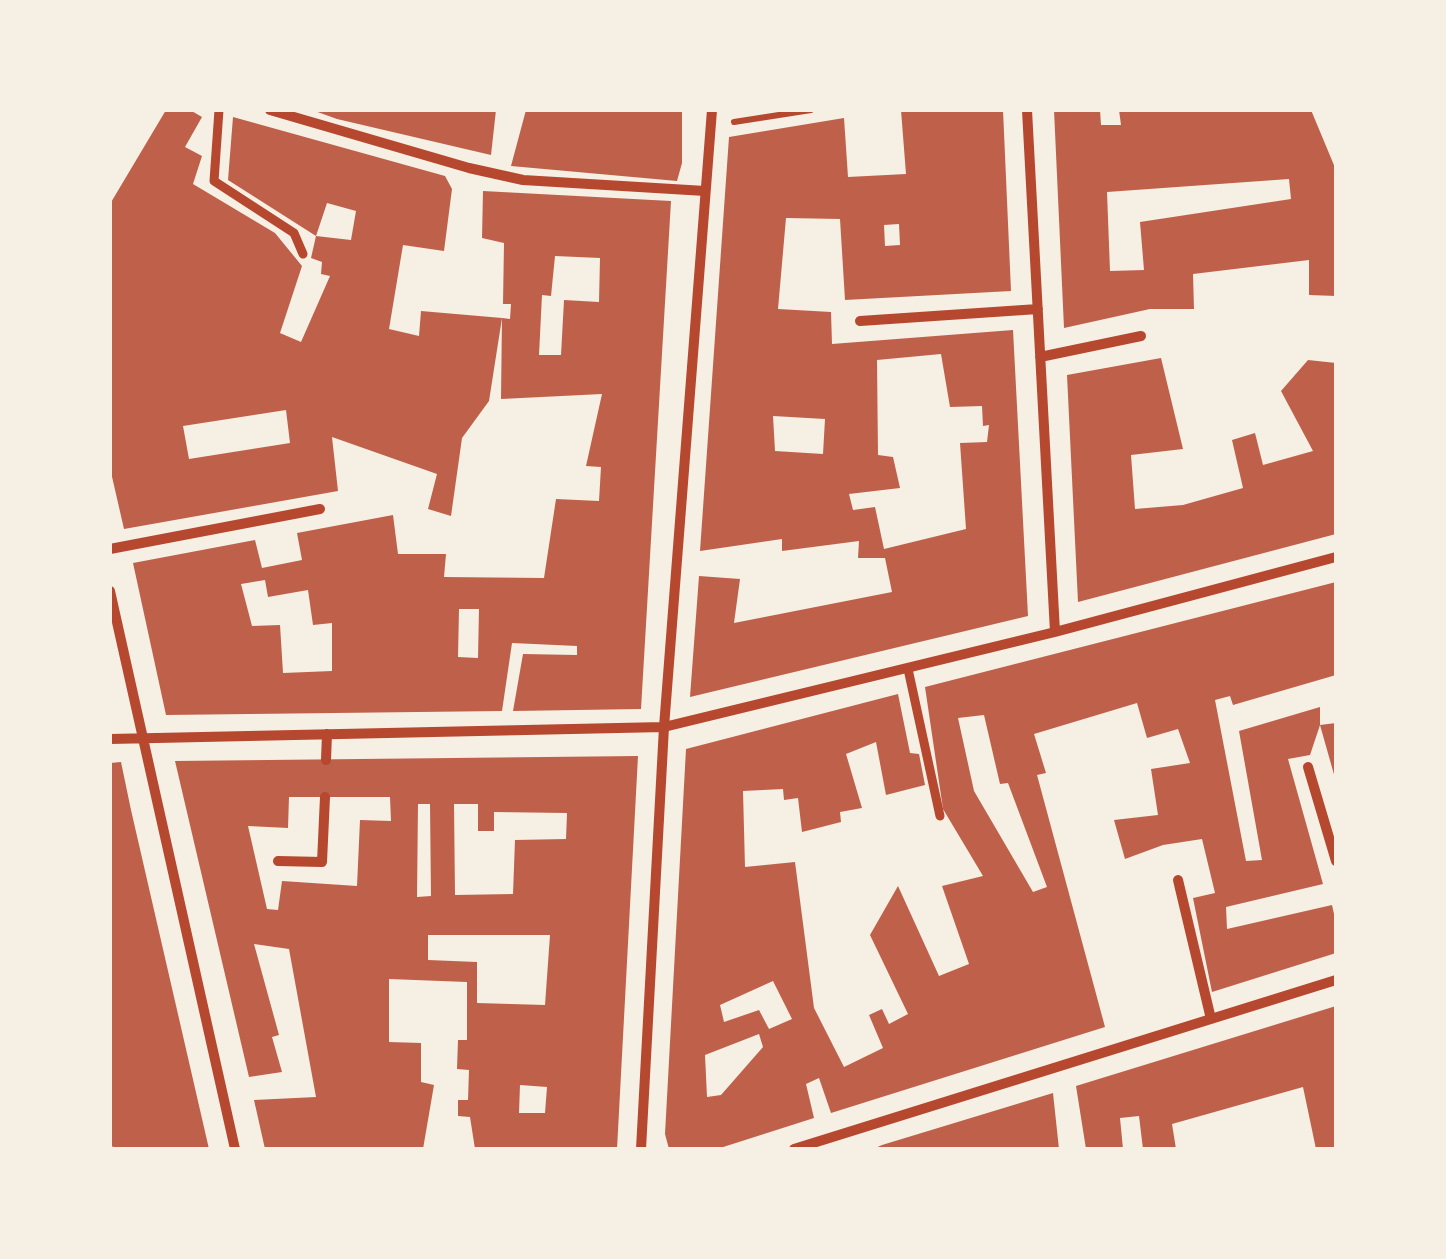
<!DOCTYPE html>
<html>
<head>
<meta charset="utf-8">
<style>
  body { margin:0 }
  #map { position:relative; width:1446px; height:1259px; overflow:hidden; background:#f6efe4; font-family:"Varela Round",sans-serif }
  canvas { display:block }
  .frame { position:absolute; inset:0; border:112px solid #f6efe4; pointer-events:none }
</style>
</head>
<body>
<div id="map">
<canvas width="1446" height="1259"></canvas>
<div class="frame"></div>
</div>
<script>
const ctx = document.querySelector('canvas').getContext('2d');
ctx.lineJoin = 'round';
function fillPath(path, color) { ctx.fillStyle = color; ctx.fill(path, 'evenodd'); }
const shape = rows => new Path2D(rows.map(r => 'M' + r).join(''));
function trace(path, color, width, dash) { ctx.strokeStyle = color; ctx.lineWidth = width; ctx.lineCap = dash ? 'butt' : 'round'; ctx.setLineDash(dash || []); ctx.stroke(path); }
const building = shape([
  [166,110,190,110,202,117,185,147,202,156,193,184,275,233,302,266,280,333,301,342,330,276,321,274,322,262,311,258,316,236,351,240,356,211,327,203,316,236,228,180,233,117,445,176,452,189,444,251,403,245,389,329,419,336,421,311,502,318,489,401,462,438,451,516,428,509,437,474,332,437,338,491,124,529,110,468,110,204],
  [286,410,290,443,189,459,183,426],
  [312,110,496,110,491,155,337,119],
  [526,110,682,110,682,163,677,181,511,166],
  [901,110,1003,110,1011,291,845,300,840,219,786,218,778,309,831,312,832,344,1013,330,1028,616,690,697,699,576,740,579,734,623,892,592,885,558,858,558,859,541,782,551,782,539,700,551,729,137,844,118,848,177,906,174],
  [899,224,900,245,885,246,884,225],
  [941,354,950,407,982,406,983,426,989,425,987,442,960,443,966,529,884,549,875,507,853,510,849,494,900,488,893,457,878,455,877,360],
  [773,416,825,419,823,454,775,451],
  [1054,110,1100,110,1101,125,1121,125,1119,110,1311,110,1336,170,1336,296,1309,295,1309,260,1193,274,1194,309,1150,309,1064,328],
  [1289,179,1291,199,1140,222,1144,270,1110,271,1107,192],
  [483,191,671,201,641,709,513,711,523,654,577,655,577,646,512,643,502,711,166,715,133,563,255,540,262,568,302,560,297,533,393,515,398,554,446,554,444,577,544,578,556,499,599,501,601,467,586,466,602,394,501,399,502,318,510,319,511,304,503,304,504,243,482,238],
  [555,256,600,258,599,302,564,300,561,355,539,355,542,295,551,296],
  [265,580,268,597,308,590,313,625,332,623,332,671,283,673,280,625,252,626,241,584],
  [459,609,479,609,478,658,458,657],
  [1161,358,1183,449,1131,455,1135,509,1183,505,1243,488,1232,440,1255,433,1263,465,1313,451,1281,391,1308,360,1336,363,1336,534,1078,602,1067,375],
  [1336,582,1336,675,1233,705,1230,696,1215,700,1246,861,1262,860,1239,731,1320,707,1320,725,1310,755,1288,759,1323,884,1226,907,1227,929,1332,905,1336,923,1336,953,1212,992,1193,898,1215,893,1202,839,1163,845,1125,859,1114,820,1158,815,1151,769,1190,763,1178,729,1147,738,1137,703,1034,734,1046,773,1037,775,1105,1027,831,1113,819,1078,806,1084,814,1118,717,1149,669,1149,665,1134,686,749,898,694,910,753,919,754,925,785,886,795,876,742,846,754,862,808,840,812,841,822,802,832,798,798,784,800,783,789,743,791,745,867,795,862,814,1008,844,1067,883,1048,869,1015,882,1009,889,1024,908,1014,870,935,898,886,939,976,969,964,942,886,983,876,943,809,925,687],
  [984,715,1000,784,1008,783,1047,887,1033,892,974,791,958,718],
  [773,981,792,1019,769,1029,759,1010,724,1022,720,1005],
  [759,1034,763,1047,721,1095,707,1097,705,1055],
  [1336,723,1336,778,1335,778,1320,725],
  [638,756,617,1149,475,1149,470,1117,458,1116,458,1100,468,1100,469,1070,457,1069,458,1040,467,1040,467,982,389,979,389,1042,421,1043,421,1082,434,1085,423,1149,265,1149,254,1100,316,1097,289,949,254,944,279,1035,272,1037,282,1072,249,1077,175,761],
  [289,797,390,797,391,821,360,820,357,886,282,881,278,910,267,909,248,826,288,828],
  [418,804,430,804,431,896,417,897],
  [454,804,478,804,478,831,494,831,494,812,567,813,566,839,515,840,513,894,455,895],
  [428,935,550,935,545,1005,477,1003,477,962,428,960],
  [520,1085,547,1087,545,1113,519,1113],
  [121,762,131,810,209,1149,122,1149,110,1146,110,763],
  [1336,1006,1336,1149,1316,1149,1303,1087,1172,1124,1176,1149,1143,1149,1139,1116,1120,1118,1123,1149,1086,1149,1076,1086],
  [1053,1093,1059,1149,873,1149,882,1145]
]);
const path = shape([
  [734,122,811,110]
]);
const pedestrian = shape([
  [219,110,214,181,294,233,303,254],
  [908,669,940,816]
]);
const minor = shape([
  [270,110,469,168,523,180,705,191],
  [1027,110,1055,632],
  [860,321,1038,309],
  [1040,357,1141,336],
  [110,549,320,509],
  [110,591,235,1149],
  [110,739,664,727,1055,632,1336,557],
  [326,760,327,734],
  [1308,767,1336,861],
  [278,861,322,862,325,797],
  [1178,880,1211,1019],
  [641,1149,664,727,712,110],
  [794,1149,1336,980]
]);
fillPath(building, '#bf614a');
trace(path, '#b5482f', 6);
trace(pedestrian, '#b5482f', 9);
trace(minor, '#b5482f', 10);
</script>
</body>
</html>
